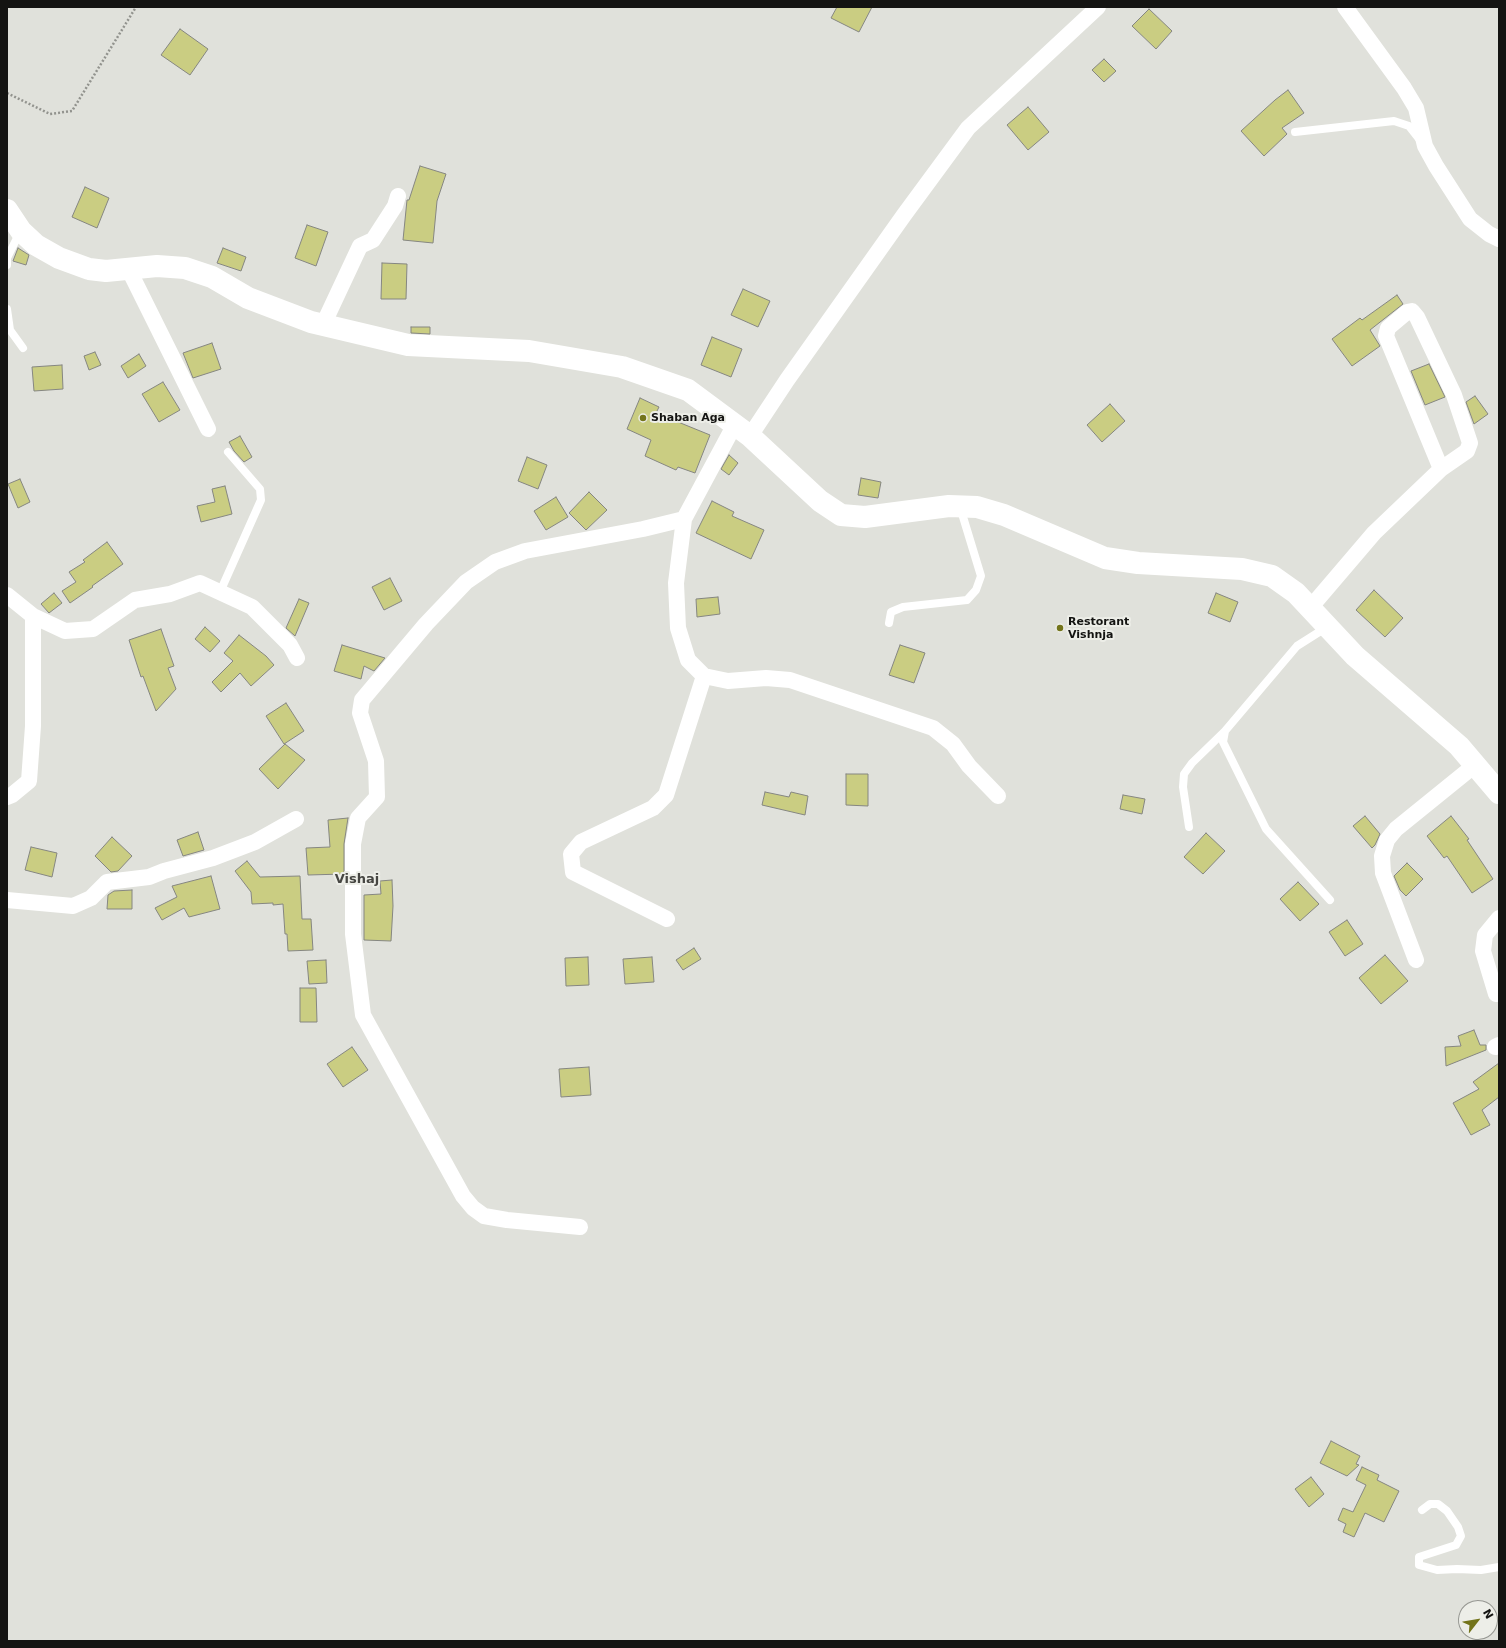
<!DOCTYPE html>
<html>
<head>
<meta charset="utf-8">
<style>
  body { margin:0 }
  #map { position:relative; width:1506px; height:1648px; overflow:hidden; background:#e0e1db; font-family:"DejaVu Sans",sans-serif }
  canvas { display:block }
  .frame { position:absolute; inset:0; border:8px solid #141412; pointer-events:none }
  .north { position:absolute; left:1458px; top:1600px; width:40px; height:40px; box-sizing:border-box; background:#edeee8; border:1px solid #969792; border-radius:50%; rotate:59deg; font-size:11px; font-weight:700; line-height:16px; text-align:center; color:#141412 }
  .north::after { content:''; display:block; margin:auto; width:14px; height:18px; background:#73741b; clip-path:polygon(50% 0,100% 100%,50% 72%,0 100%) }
</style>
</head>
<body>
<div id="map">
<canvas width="1506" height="1648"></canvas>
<div class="frame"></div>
<div class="north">N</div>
</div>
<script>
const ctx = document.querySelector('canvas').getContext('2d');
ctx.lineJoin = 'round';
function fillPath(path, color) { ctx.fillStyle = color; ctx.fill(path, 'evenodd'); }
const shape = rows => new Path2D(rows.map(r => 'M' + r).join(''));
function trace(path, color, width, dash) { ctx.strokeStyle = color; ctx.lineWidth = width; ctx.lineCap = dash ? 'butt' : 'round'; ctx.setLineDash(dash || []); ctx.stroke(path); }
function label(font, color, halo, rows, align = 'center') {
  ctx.font = font + ' "DejaVu Sans",sans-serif'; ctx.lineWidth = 4; ctx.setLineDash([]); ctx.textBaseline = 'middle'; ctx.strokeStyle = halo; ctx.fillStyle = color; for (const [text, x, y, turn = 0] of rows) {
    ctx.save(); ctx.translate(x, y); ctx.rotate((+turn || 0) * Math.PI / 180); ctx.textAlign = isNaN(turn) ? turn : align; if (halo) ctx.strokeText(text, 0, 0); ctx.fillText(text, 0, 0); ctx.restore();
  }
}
const building = shape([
  [837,7,872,7,859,32,831,18,837,7],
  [1149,9,1172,31,1156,49,1132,26,1149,9],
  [180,29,208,49,190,75,161,55,180,29],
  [1104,59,1116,71,1104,82,1092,70,1104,59],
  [1288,90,1304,113,1282,128,1287,134,1264,156,1241,131,1275,100,1288,90],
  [1028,107,1049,132,1028,150,1007,125,1028,107],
  [420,166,446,174,437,201,433,243,403,240,407,200,409,200,420,166],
  [85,187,109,198,97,228,72,217,85,187],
  [307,225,328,232,316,266,295,258,307,225],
  [18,248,29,255,26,265,13,261,18,248],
  [223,248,246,257,241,271,217,263,223,248],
  [382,263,407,264,406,299,381,299,382,263],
  [743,289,770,301,758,327,731,315,743,289],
  [1397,295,1403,304,1370,330,1380,346,1352,366,1332,339,1360,318,1362,320,1397,295],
  [411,327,430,327,430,334,411,333,411,327],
  [712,337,742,349,731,377,701,365,712,337],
  [212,343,221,369,193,378,183,353,212,343],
  [95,352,101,365,89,370,84,356,95,352],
  [139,354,146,366,128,378,121,366,139,354],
  [1429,364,1445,397,1425,405,1411,371,1429,364],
  [62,365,63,389,34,391,32,367,62,365],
  [163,382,180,410,159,422,142,394,163,382],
  [1475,396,1488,414,1474,424,1466,402,1475,396],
  [640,398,659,407,656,413,710,435,695,473,678,467,676,470,645,456,651,440,627,429,640,398],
  [1110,404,1125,421,1102,442,1087,425,1110,404],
  [240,436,252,457,244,462,234,451,229,442,240,436],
  [729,455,738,463,729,475,721,469,729,455],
  [527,457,547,465,538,489,518,481,527,457],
  [861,478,881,482,878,498,858,495,861,478],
  [20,479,30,502,18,508,8,484,20,479],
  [225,486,232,514,201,522,197,506,215,502,212,489,225,486],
  [589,492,607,510,586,530,569,513,589,492],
  [556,497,568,517,546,530,534,511,556,497],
  [712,501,734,512,732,516,764,530,751,559,696,533,712,501],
  [107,542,123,564,92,586,93,587,70,603,62,591,76,582,69,572,85,562,83,560,107,542],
  [390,578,402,601,384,610,372,587,390,578],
  [1374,590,1403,618,1385,637,1356,610,1374,590],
  [54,593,62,603,49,613,41,604,54,593],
  [1216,593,1238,602,1230,622,1208,613,1216,593],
  [718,597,720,614,697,617,696,599,718,597],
  [299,599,309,603,295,636,286,628,299,599],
  [205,627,220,641,210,652,195,639,205,627],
  [161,629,174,666,168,668,176,689,156,711,143,676,141,677,129,640,161,629],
  [239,635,266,656,274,665,251,686,240,673,221,692,212,682,233,661,224,653,239,635],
  [342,645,385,658,374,671,364,666,361,679,334,671,342,645],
  [900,645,925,653,914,683,889,675,900,645],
  [286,703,304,731,284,744,266,716,286,703],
  [285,744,305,760,278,789,259,769,285,744],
  [846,774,868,774,868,806,846,805,846,774],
  [765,792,789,797,791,792,808,796,805,815,762,805,765,792],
  [1123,795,1145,799,1142,814,1120,809,1123,795],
  [1365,816,1380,834,1375,845,1372,848,1353,826,1365,816],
  [1451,816,1469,839,1467,840,1493,879,1472,893,1447,856,1444,858,1427,836,1451,816],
  [348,818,344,844,344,874,308,875,306,848,330,847,328,820,348,818],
  [198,832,204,850,183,856,177,840,198,832],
  [1206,833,1225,851,1203,874,1184,857,1206,833],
  [112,837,132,856,118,871,111,872,95,856,112,837],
  [31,847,57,853,52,877,25,870,31,847],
  [247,861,260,877,300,876,302,919,311,919,313,950,288,951,287,934,285,934,283,904,273,905,273,903,252,904,251,892,235,871,247,861],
  [1407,863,1423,879,1406,896,1400,890,1394,876,1407,863],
  [211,876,220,909,189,917,184,908,162,920,155,908,177,897,172,886,211,876],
  [392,880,393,906,391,941,364,940,364,895,381,894,380,881,392,880],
  [1298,882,1319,904,1300,921,1280,899,1298,882],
  [132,890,132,909,107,909,108,895,114,891,132,890],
  [1347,920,1363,944,1345,956,1329,932,1347,920],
  [694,948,701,959,683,970,676,960,694,948],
  [1385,955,1408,981,1381,1004,1359,978,1385,955],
  [588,957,589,985,566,986,565,958,588,957],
  [652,957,654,982,625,984,623,959,652,957],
  [326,960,327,983,309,984,307,961,326,960],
  [300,988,316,988,317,1022,300,1022,300,988],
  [1474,1030,1480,1045,1486,1045,1486,1050,1446,1066,1445,1047,1461,1046,1458,1036,1474,1030],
  [352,1047,368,1070,343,1087,327,1064,352,1047],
  [1499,1063,1499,1097,1482,1110,1490,1125,1471,1135,1453,1103,1479,1089,1473,1082,1499,1063],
  [589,1067,591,1095,561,1097,559,1069,589,1067],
  [1331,1441,1360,1456,1356,1464,1359,1465,1347,1476,1320,1463,1331,1441],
  [1362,1467,1379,1475,1377,1480,1399,1491,1384,1522,1365,1513,1354,1537,1343,1532,1346,1524,1338,1520,1343,1508,1353,1512,1366,1485,1356,1480,1362,1467],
  [1311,1477,1324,1494,1309,1507,1295,1489,1311,1477]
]);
const path = shape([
  [7,93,50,114,72,111,136,7]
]);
const service = shape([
  [1295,132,1394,121,1409,126,1420,140],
  [7,265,7,258,20,232],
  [7,309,10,330,23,348],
  [220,592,261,500,260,489,228,452],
  [889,623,891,612,903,607,967,600,976,590,981,576,960,507],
  [1327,627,1297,646,1225,731,1223,742,1266,829,1330,900],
  [1189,827,1183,787,1184,774,1192,763,1225,731],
  [1422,1510,1430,1504,1438,1504,1447,1511,1458,1527,1461,1536,1456,1545,1419,1557,1419,1565,1437,1570,1457,1569,1481,1570,1499,1567]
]);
const minor = shape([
  [1345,7,1404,88,1416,108,1425,146,1436,166,1470,219,1489,234,1499,239],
  [129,270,208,429],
  [323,325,360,246,373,240,395,206,398,196],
  [735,424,684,519,676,583,678,628,688,660,704,676,728,681,766,678,790,680,933,728,953,744,969,766,998,796],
  [750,436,787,380,904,215,968,128,1098,7],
  [7,595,33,616,65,631,93,629,135,600,170,594,200,583,252,607,290,645,297,658],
  [1310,608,1374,533,1441,469,1467,451,1470,443,1454,395,1417,317,1412,311,1407,312,1388,328,1386,336,1441,469],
  [7,797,12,795,29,781,33,726,33,616],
  [7,900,73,906,91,898,107,882,149,877,164,871,213,858,255,842,296,819],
  [667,919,573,872,571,854,581,842,653,808,666,795,704,676],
  [1416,960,1383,873,1382,856,1387,840,1396,829,1475,765],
  [1496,994,1483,951,1485,935,1499,918],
  [1495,1047,1499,1045],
  [580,1227,507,1220,484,1216,473,1208,463,1196,363,1015,353,934,353,844,358,818,377,797,376,761,360,713,362,700,426,624,466,582,495,562,525,551,643,529,684,519]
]);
const secondary = shape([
  [7,210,21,231,36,245,59,258,89,269,106,271,157,266,185,268,212,277,248,298,311,322,408,345,529,351,622,367,688,390,750,436,820,501,841,515,865,517,949,506,977,507,1004,515,1105,558,1138,563,1242,569,1272,576,1296,593,1355,656,1459,746,1499,793]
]);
const markers = [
  [643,418,4,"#73741b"],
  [1060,628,4,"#73741b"]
];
const poiNames = [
  ["Shaban Aga",651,418],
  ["Restorant",1068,622],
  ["Vishnja",1068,635]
];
const quarterNames = [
  ["Vishaj",357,880]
];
fillPath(building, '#cacd82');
trace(building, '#858681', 1);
trace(path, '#92938e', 2.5, [2, 2]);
trace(service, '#fff', 8);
trace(minor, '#fff', 16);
trace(secondary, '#fff', 22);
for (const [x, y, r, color] of markers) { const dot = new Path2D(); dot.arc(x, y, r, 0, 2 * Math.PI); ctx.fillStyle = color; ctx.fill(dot); trace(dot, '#edeee8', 1.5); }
label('bold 11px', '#141412', '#edeee8', poiNames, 'left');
label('bold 13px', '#464642', '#edeee8', quarterNames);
</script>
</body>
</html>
